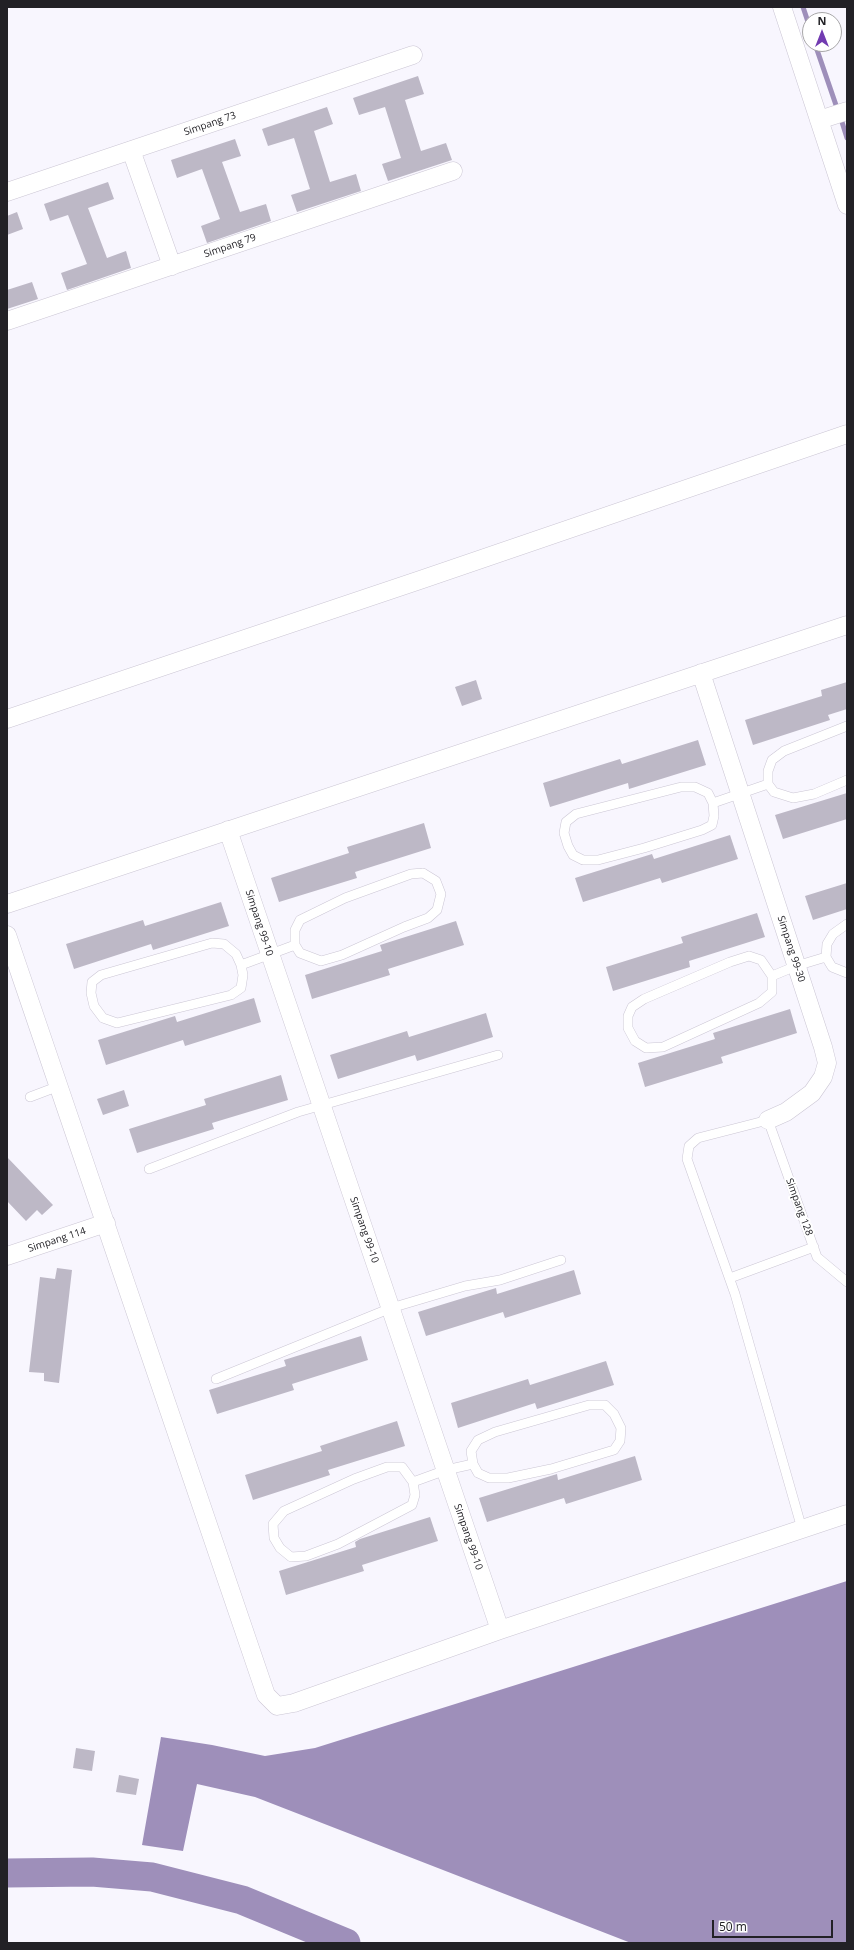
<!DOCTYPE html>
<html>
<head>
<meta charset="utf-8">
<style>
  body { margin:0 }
  #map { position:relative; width:854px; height:1950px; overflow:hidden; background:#f8f6fe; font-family:"Open Sans",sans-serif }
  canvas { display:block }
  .frame { position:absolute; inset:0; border:8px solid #222126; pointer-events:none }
  .north { position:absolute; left:802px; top:12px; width:40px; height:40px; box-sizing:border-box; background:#fff; border:1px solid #a7a6a8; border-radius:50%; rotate:0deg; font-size:11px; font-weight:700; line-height:16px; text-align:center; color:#222126 }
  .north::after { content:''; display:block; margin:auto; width:14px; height:18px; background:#723bb1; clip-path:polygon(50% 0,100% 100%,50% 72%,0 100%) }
  .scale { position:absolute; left:712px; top:1920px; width:121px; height:18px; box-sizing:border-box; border:2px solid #222126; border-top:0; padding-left:5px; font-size:12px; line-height:14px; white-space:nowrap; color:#222126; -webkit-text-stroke:3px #fff; paint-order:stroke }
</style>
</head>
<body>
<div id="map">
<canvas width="854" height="1950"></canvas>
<div class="frame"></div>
<div class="north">N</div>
<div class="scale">50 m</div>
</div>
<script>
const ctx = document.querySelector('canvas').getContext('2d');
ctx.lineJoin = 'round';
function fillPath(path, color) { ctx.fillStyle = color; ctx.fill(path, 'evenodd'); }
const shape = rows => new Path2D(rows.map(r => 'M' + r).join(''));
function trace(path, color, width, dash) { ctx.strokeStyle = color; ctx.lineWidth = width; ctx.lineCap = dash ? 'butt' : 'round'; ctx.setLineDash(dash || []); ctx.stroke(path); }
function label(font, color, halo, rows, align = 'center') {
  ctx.font = font + ' "Open Sans",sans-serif'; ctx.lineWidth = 4; ctx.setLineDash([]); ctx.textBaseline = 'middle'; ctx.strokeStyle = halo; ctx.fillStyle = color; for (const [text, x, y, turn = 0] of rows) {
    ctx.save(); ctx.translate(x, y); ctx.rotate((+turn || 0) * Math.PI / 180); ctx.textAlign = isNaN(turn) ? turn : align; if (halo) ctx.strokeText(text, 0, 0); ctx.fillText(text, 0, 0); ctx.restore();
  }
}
const water = shape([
  [847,1581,847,1943,631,1943,255,1797,197,1784,183,1851,142,1845,161,1737,212,1745,265,1756,315,1748]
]);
const stream = shape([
  [803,7,810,28],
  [815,44,837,108],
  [842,122,847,138]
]);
const river = shape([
  [7,1873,92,1872,152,1877,242,1900,346,1943]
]);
const building = shape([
  [418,76,424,94,405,100,421,151,446,143,452,160,388,181,382,164,401,158,385,107,359,115,353,98],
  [327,107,333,124,314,131,330,182,356,174,361,191,297,212,291,195,310,189,294,138,268,146,262,129],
  [235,139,241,156,222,162,240,212,266,204,271,221,207,243,201,226,220,219,202,169,177,178,171,160],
  [108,182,114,199,88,208,107,258,126,251,131,268,67,290,61,273,87,264,68,215,50,221,44,204],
  [17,212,23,229,7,235,7,216],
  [32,282,38,299,7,309,7,290],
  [476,680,482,699,462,706,455,687],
  [847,682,847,709,828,715,830,720,753,745,745,720,822,696,821,690],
  [698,740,706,765,629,789,628,783,550,807,543,783,620,759,622,764],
  [847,793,847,819,783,839,775,815],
  [424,823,431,848,355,872,357,878,279,902,271,878,349,853,347,847],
  [730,835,738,859,662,883,660,878,583,902,575,878,652,854,654,859],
  [847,883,847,909,813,920,805,896],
  [221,902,229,926,153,950,151,944,74,969,66,944,143,920,145,926],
  [757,913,765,937,689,961,690,967,613,991,606,967,683,943,681,937],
  [456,921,464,945,388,969,390,975,312,999,305,975,382,951,380,945],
  [254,998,261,1022,185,1046,183,1040,106,1065,98,1040,175,1016,177,1022],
  [790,1009,797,1033,721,1057,723,1063,645,1087,638,1063,715,1039,713,1033],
  [486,1013,493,1037,417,1061,415,1055,338,1079,330,1055,407,1031,409,1037],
  [281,1075,288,1100,212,1123,214,1129,137,1153,129,1129,206,1105,204,1099],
  [124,1090,129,1106,103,1115,97,1099],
  [7,1157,53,1205,42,1215,37,1210,26,1221,7,1201],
  [57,1268,72,1270,59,1383,44,1381,44,1373,29,1372,40,1277,55,1279],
  [574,1270,581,1294,505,1318,503,1312,426,1336,418,1312,496,1288,497,1294],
  [361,1336,368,1360,292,1384,294,1390,217,1414,209,1390,286,1366,284,1360],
  [606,1361,614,1385,537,1409,535,1403,458,1428,451,1403,528,1379,530,1385],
  [397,1421,405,1446,328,1470,330,1475,253,1500,245,1475,322,1451,320,1446],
  [635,1456,642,1480,566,1504,564,1498,487,1522,479,1498,557,1474,558,1480],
  [430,1517,438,1541,362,1565,364,1571,286,1595,279,1571,356,1547,355,1542,360,1539],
  [76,1748,95,1751,92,1771,73,1768],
  [119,1775,139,1779,136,1795,116,1792]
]);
const service = shape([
  [847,726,784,751,772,760,768,771,768,784,774,792,793,798,814,794,847,780],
  [681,787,695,787,708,793,713,803,714,816,712,825,702,830,644,848,598,860,583,860,573,855,568,846,564,833,566,822,576,814,681,787],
  [713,803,768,784],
  [423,873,436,881,441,894,437,910,428,918,404,927,342,955,321,961,300,953,295,945,295,930,300,920,345,898,411,874,423,873],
  [847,924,833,934,827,944,826,957,832,967,847,973],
  [212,943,224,944,236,954,241,965,243,975,241,988,231,995,117,1023,103,1018,94,1006,91,993,92,982,101,975,212,943],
  [749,956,761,960,772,976,772,992,759,1003,663,1047,646,1048,635,1041,628,1028,628,1016,632,1007,644,999,730,962,749,956],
  [241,965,295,945],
  [772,976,796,966,826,957],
  [30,1097,59,1086],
  [149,1169,298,1112,498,1055],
  [730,1278,814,1247],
  [216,1379,391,1308,465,1286,500,1280,561,1260],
  [589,1405,605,1405,614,1414,621,1428,620,1441,614,1450,551,1469,508,1478,489,1478,478,1473,473,1464,471,1451,478,1440,495,1432,589,1405],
  [387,1467,402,1467,413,1482,415,1495,412,1505,338,1544,306,1556,291,1557,280,1548,274,1538,273,1524,284,1511,354,1479,387,1467],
  [413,1482,446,1470,473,1464],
  [802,1529,735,1294,687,1159,689,1146,698,1138,768,1120,817,1257,847,1282]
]);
const minor = shape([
  [782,7,847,205],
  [819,120,847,111],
  [131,150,172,266],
  [7,192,413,55],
  [7,321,453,171],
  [701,673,823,1047,827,1063,823,1077,812,1093,786,1112,768,1120],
  [7,719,423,579,847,434],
  [228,830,500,1630],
  [7,904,847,625],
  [7,935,266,1695,277,1706,294,1703,500,1630,847,1514],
  [7,1256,106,1223]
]);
const streetNames = [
  ["Simpang 73",210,124,-19],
  ["Simpang 79",230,246,-19],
  ["Simpang 99-10",259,923,72],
  ["Simpang 99-30",791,949,72],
  ["Simpang 128",799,1207,70],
  ["Simpang 99-10",364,1230,71],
  ["Simpang 114",57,1240,-18],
  ["Simpang 99-10",468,1537,71]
];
fillPath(water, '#9e8fba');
trace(stream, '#9e8fba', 5);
trace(river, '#9e8fba', 29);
fillPath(building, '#bdb8c6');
trace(service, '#cbc6d4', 10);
trace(minor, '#cbc6d4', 19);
trace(service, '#fff', 9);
trace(minor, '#fff', 18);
label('10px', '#222126', '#fff', streetNames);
</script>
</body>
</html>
